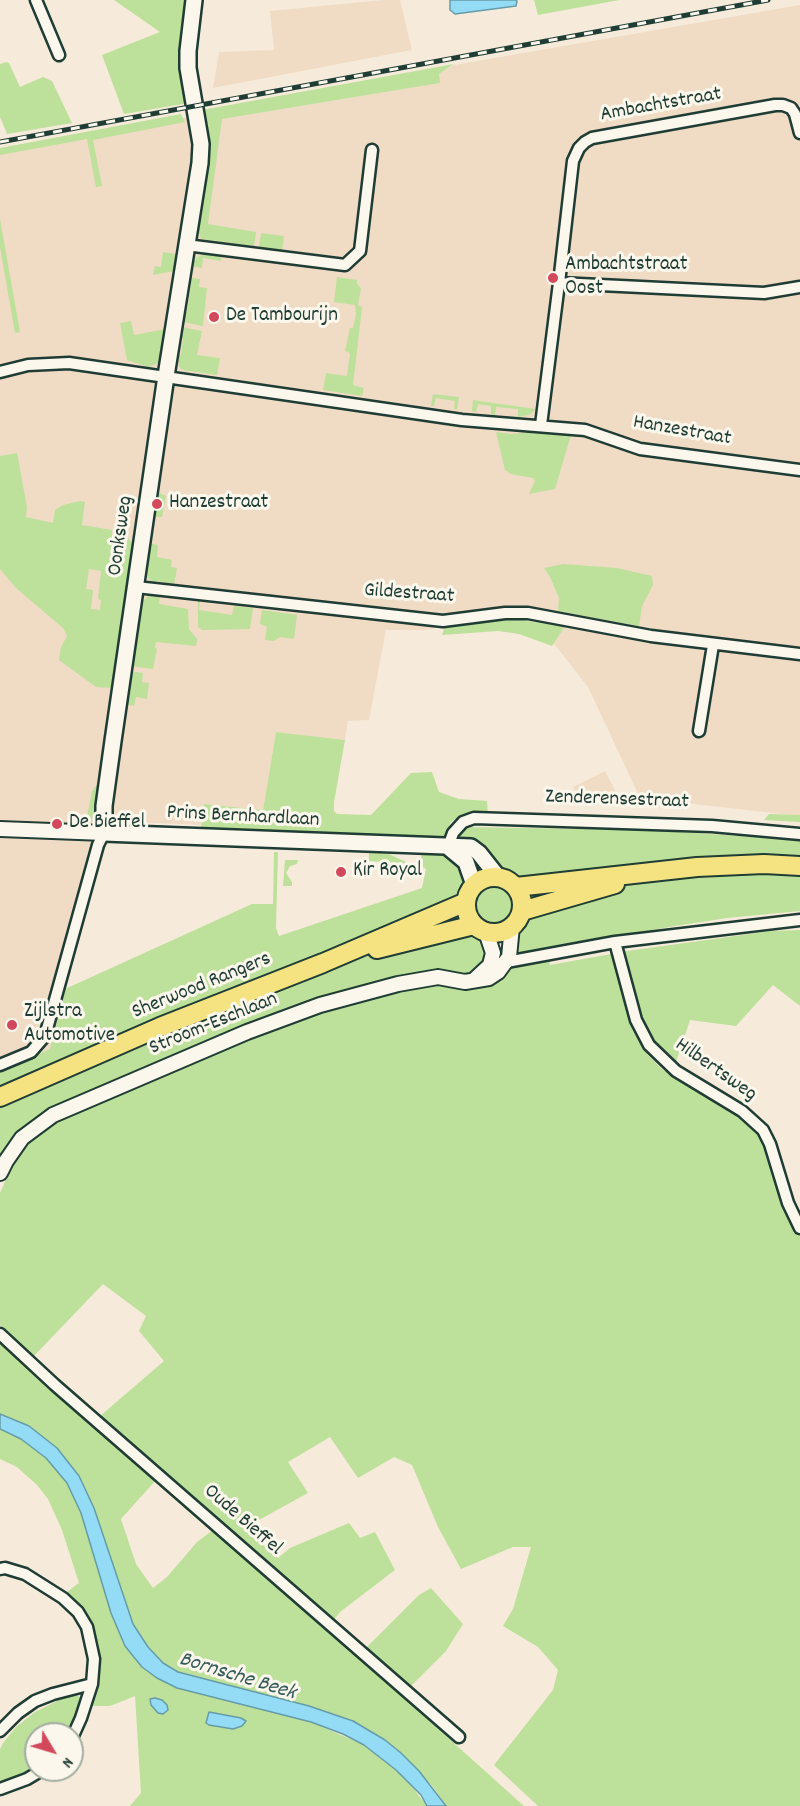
<!DOCTYPE html>
<html>
<head>
<meta charset="utf-8">
<style>
  body { margin:0 }
  #map { position:relative; width:800px; height:1806px; overflow:hidden; background:#f6ebda; font-family:Dekko,sans-serif }
  canvas { display:block }
  .north { position:absolute; left:24px; top:1722px; width:60px; height:60px; box-sizing:border-box; background:#fbf7ec; border:2px solid #a3ada2; border-radius:50%; rotate:128deg; font-size:16px; font-weight:700; line-height:24px; text-align:center; color:#1f3d34 }
  .north::after { content:''; display:block; margin:auto; width:21px; height:27px; background:#d1495b; clip-path:polygon(50% 0,100% 100%,50% 72%,0 100%) }
</style>
</head>
<body>
<div id="map">
<canvas width="800" height="1806"></canvas>
<div class="north">N</div>
</div>
<script>
const ctx = document.querySelector('canvas').getContext('2d');
ctx.lineJoin = 'round';
function fillPath(path, color) { ctx.fillStyle = color; ctx.fill(path, 'evenodd'); }
const shape = rows => new Path2D(rows.map(r => 'M' + r).join(''));
function trace(path, color, width, dash) { ctx.strokeStyle = color; ctx.lineWidth = width; ctx.lineCap = dash ? 'butt' : 'round'; ctx.setLineDash(dash || []); ctx.stroke(path); }
function label(font, color, halo, rows, align = 'center') {
  ctx.font = font + ' Dekko,sans-serif'; ctx.lineWidth = 6; ctx.setLineDash([]); ctx.textBaseline = 'middle'; ctx.strokeStyle = halo; ctx.fillStyle = color; for (const [text, x, y, turn = 0] of rows) {
    ctx.save(); ctx.translate(x, y); ctx.rotate((+turn || 0) * Math.PI / 180); ctx.textAlign = isNaN(turn) ? turn : align; if (halo) ctx.strokeText(text, 0, 0); ctx.fillText(text, 0, 0); ctx.restore();
  }
}
const built = shape([
  [383,0,400,0,412,50,213,88,219,52,274,50,270,11],
  [800,5,800,816,640,798,588,687,530,613,425,630,386,630,369,720,348,721,345,740,276,732,263,810,204,804,201,825,111,821,50,1049,0,1072,0,151,182,118,222,119,439,83,439,74,454,65],
  [605,771,618,796,610,800,578,797,573,787]
]);
const green = shape([
  [114,0,190,0,189,103,124,114,102,55,160,32],
  [534,0,619,0,538,15],
  [6,62,9,63,20,87,43,77,52,81,72,123,7,134,0,117,0,64],
  [454,64,439,74,440,83,222,119,208,224,256,232,254,246,201,239,197,227,208,146,202,110],
  [181,114,185,122,93,140,102,186,96,187,87,139,0,155,0,148],
  [0,219,20,332,15,333,0,247],
  [261,233,284,236,282,250,259,247],
  [163,252,176,254,174,271,153,275,155,266,161,267],
  [207,253,222,255,221,261,203,258,202,268,191,266,197,257],
  [337,277,357,280,357,284,361,288,358,305,362,307,353,385,364,388,362,396,323,390,326,373,347,376,350,353,345,351,350,328,353,328,356,314,355,305,334,302],
  [191,278,200,279,199,287,207,288,203,326,183,322,183,314,187,312,191,284,188,281],
  [131,321,134,335,166,329,162,359,156,364,148,367,127,360,120,323],
  [182,327,202,331,197,355,220,358,217,375,182,370,179,366,178,356,181,355,183,339,180,336],
  [433,394,459,397,457,409,454,409,455,401,436,398,434,406,431,406],
  [473,400,535,409,535,410,529,415,518,417,518,409,496,407,495,415,491,414,491,406,478,404,476,412,472,411],
  [538,431,571,435,555,489,529,494,535,481,533,478,511,474,505,470,496,432,511,434],
  [17,453,27,507,26,517,53,523,55,510,63,505,80,501,85,502,82,525,112,530,112,536,128,538,134,546,122,614,127,618,120,663,115,665,112,688,96,687,59,660,61,647,67,636,63,628,16,588,0,569,0,456],
  [89,569,101,571,98,599,101,600,100,610,91,609,93,590,86,589],
  [157,492,166,496,162,517,153,517],
  [150,543,158,545,157,557,172,560,171,567,177,568,174,584,157,581,153,583,148,578,146,570],
  [563,564,617,568,652,576,653,585,642,606,639,626,558,611,559,598,550,577,544,568],
  [160,595,159,604,188,609,189,629,197,639,196,646,156,642,155,648,157,649,153,669,130,666,142,602,148,596],
  [198,601,200,601,199,610,206,611,232,615,234,606,253,608,250,629,202,630,198,627],
  [262,610,297,615,294,639,280,637,274,641,265,640,267,627,260,624],
  [505,618,565,626,552,646,519,634,498,631,442,635,445,626],
  [130,671,143,673,142,682,149,683,147,699,136,697,134,706,124,704],
  [276,732,345,740,334,802,334,811,337,814,371,815,411,773,432,772,439,792,459,799,487,801,488,815,463,814,451,822,445,835,439,838,278,836,256,830,234,829,221,834,211,834,201,828,204,804,263,810],
  [103,777,97,816,90,824,85,827,92,791],
  [769,814,800,815,800,822,764,820],
  [466,827,650,830,800,840,800,858,519,881,502,873,459,841,461,831],
  [274,852,278,852,276,928,279,936,422,888,426,869,421,866,421,854,447,855,457,859,467,886,463,895,0,1090,0,1072,50,1049,65,989,252,904,273,904],
  [369,852,389,854,406,862,406,864,369,861],
  [285,860,298,860,297,864,290,866,286,873,292,882,292,886,283,886],
  [714,872,800,874,800,911,727,918,669,927,523,954,516,950,515,937,524,919,635,883],
  '473 905a22 22 0 1 1 44 0a22 22 0 1 1-44 0Z',
  [800,930,800,1006,773,985,736,1026,690,1020,675,1065,647,1037,620,952,771,931],
  [476,931,480,934,489,948,484,967,466,977,422,974,54,1110,0,1162,0,1105,156,1038,339,964,392,949],
  [611,954,622,985,633,1030,647,1054,663,1070,697,1089,752,1125,763,1137,783,1198,796,1231,800,1236,800,1806,538,1806,494,1765,553,1690,558,1670,538,1647,503,1626,513,1609,531,1547,513,1547,461,1569,438,1527,412,1465,394,1457,358,1478,330,1437,288,1462,308,1493,246,1527,248,1531,278,1558,290,1548,349,1523,360,1538,375,1532,395,1570,340,1612,333,1621,99,1417,164,1361,139,1331,146,1316,103,1284,32,1358,0,1325,0,1193,15,1159,33,1137,51,1124,244,1038,357,999,549,959,550,965],
  [0,1341,156,1480,121,1519,136,1564,153,1588,167,1577,197,1542,213,1530,340,1641,524,1806,446,1806,434,1788,401,1753,385,1740,353,1721,309,1706,178,1672,163,1663,148,1647,133,1624,94,1508,7,1416,0,1414],
  [0,1429,21,1439,46,1458,67,1483,81,1513,111,1613,125,1646,177,1688,311,1722,364,1745,406,1779,427,1806,130,1806,141,1793,135,1696,110,1706,93,1706,99,1681,100,1664,96,1647,64,1594,79,1583,62,1530,48,1499,37,1485,17,1467,0,1459],
  [209,1712,241,1718,246,1721,242,1726,233,1729,210,1725],
  [431,1588,463,1624,446,1651,408,1689,365,1649,419,1595],
  [71,1693,80,1697,82,1708,68,1734,36,1734,36,1767,17,1780,0,1787,0,1749,3,1743,16,1727,35,1712,63,1698,65,1694]
]);
const water = shape([
  [450,0,516,0,517,1,516,6,455,14,450,10,450,0],
  [0,1414,29,1426,57,1448,79,1476,94,1508,133,1624,148,1647,163,1663,178,1672,309,1706,353,1721,385,1740,401,1753,419,1771,446,1806,427,1806,421,1795,396,1770,364,1745,343,1734,311,1722,177,1688,157,1678,142,1667,125,1646,111,1613,81,1513,67,1483,46,1458,21,1439,0,1429,0,1414],
  [155,1698,162,1700,167,1705,168,1710,163,1714,158,1713,151,1705,150,1699,155,1698],
  [209,1712,241,1718,246,1721,242,1726,233,1729,209,1725,206,1723,209,1712]
]);
const minor = shape([
  [36,0,59,55],
  [800,133,795,114,791,108,783,105,775,105,592,138,585,142,579,148,573,161,559,283,764,293,800,287],
  [186,245,345,265,360,251,372,150],
  [0,372,28,365,69,363,462,420,585,430,640,449,800,470],
  [541,425,559,283],
  [136,587,443,621,505,613,528,613,651,636,800,654],
  [699,731,713,645],
  [448,847,453,833,463,822,474,818,712,826,800,834],
  [615,942,636,1020,649,1045,676,1071,742,1111,763,1130,770,1144,788,1203,800,1228],
  [501,963,615,942,800,920],
  [0,1065,31,1052,45,1036,98,845,104,833],
  [0,1334,55,1385,459,1737],
  [0,1569,5,1568,25,1574,63,1598,78,1612,87,1627,94,1659,92,1684,81,1718,72,1738],
  [0,1731,18,1713,35,1701,53,1694,92,1684],
  [0,1789,27,1779,42,1770]
]);
const tertiary = shape([
  [0,829,104,833],
  [475,979,490,965,493,953,486,932],
  [0,1173,6,1161,22,1138,53,1115,247,1032,320,1005,398,984,438,977,465,982,489,978,498,972,509,957,512,926]
]);
const secondary = shape([
  [194,0,188,51,188,68,201,144,200,163,166,376,113,741,104,806,104,833,471,847,479,853,498,877],
  [448,847,466,862,474,885]
]);
const primary = shape([
  '466 905a28 28 0 1 1 56 0a28 28 0 1 1-56 0Z',
  [516,887,697,867,764,864,800,866],
  [522,911,615,884],
  [377,949,474,925],
  [0,1097,160,1027,323,963,466,902]
]);
const rail = shape([
  [0,142,768,0]
]);
const markers = [
  [553,278,6,"#d1495b"],
  [214,317,6,"#d1495b"],
  [157,504,6,"#d1495b"],
  [57,824,6,"#d1495b"],
  [341,872,6,"#d1495b"],
  [12,1025,6,"#d1495b"]
];
const streetNames = [
  ["Ambachtstraat",661,106,-10],
  ["Hanzestraat",682,432,10],
  ["Oonksweg",122,536,-82],
  ["Gildestraat",409,595,4],
  ["Zenderensestraat",617,801,2],
  ["Prins Bernhardlaan",243,818,3],
  ["Sherwood Rangers",202,987,-22],
  ["Stroom-Eschlaan",214,1025,-22],
  ["Hilbertsweg",715,1071,35],
  ["Oude Bieffel",242,1521,41]
];
const poiNames = [
  ["Ambachtstraat",565,266],
  ["Oost",565,290],
  ["De Tambourijn",226,317],
  ["Hanzestraat",169,504],
  ["De Bieffel",69,824],
  ["Kir Royal",353,872],
  ["Zijlstra",24,1013],
  ["Automotive",24,1037]
];
const waterNames = [
  ["Bornsche Beek",237,1678,17]
];
fillPath(built, '#f0dcc5');
fillPath(green, '#bde09a');
fillPath(water, '#94dcf6');
trace(water, '#659ca8', 1.5);
trace(minor, '#1f3d34', 15);
trace(tertiary, '#1f3d34', 18);
trace(secondary, '#1f3d34', 20);
trace(primary, '#1f3d34', 22);
trace(minor, '#fbf7ec', 10);
trace(tertiary, '#fbf7ec', 14);
trace(secondary, '#fbf7ec', 15);
trace(primary, '#f5e382', 18);
trace(rail, '#1f3d34', 5);
trace(rail, '#fbf7ec', 3, [9]);
for (const [x, y, r, color] of markers) { const dot = new Path2D(); dot.arc(x, y, r, 0, 2 * Math.PI); ctx.fillStyle = color; ctx.fill(dot); trace(dot, '#fbf7ec', 2); }
label('21px', '#1f3d34', '#fbf7ec', streetNames);
label('21px', '#1f3d34', '#fbf7ec', poiNames, 'left');
label('italic 22px', '#365d5b', '#fbf7ec', waterNames);
</script>
</body>
</html>
